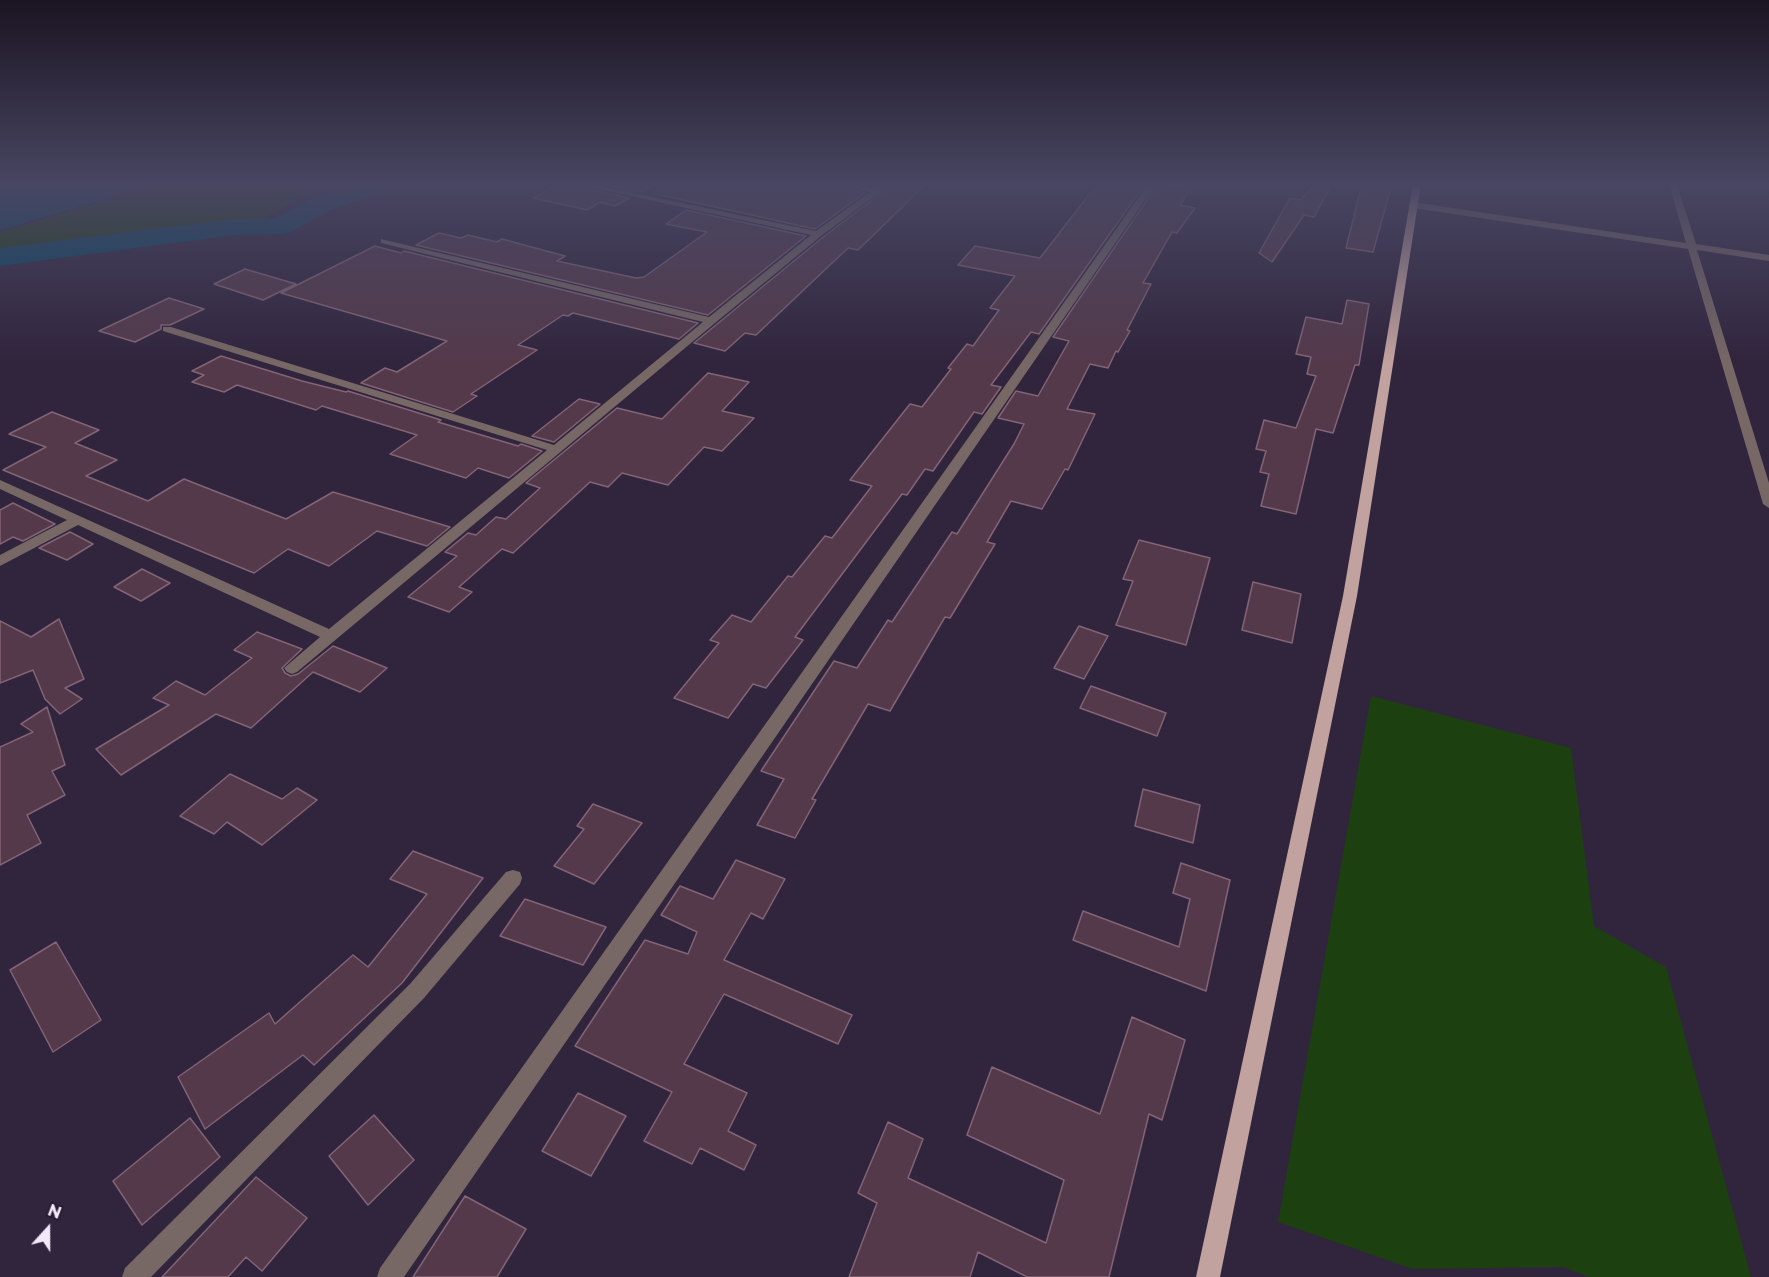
<!DOCTYPE html>
<html>
<head>
<meta charset="utf-8">
<style>
  body { margin:0 }
  #map { position:relative; width:1769px; height:1277px; overflow:hidden; background:#31253d; font-family:Montserrat,sans-serif }
  canvas { display:block }
  .north { position:absolute; left:18px; top:1199px; width:60px; height:60px; -webkit-text-stroke:4px #271b32; paint-order:stroke; rotate:21deg; font-size:16px; font-weight:700; line-height:24px; text-align:center; color:#f1e9fa }
  .north::after { content:''; display:block; margin:auto; width:21px; height:27px; background:#f1e9fa; clip-path:polygon(50% 0,100% 100%,50% 72%,0 100%) }
</style>
</head>
<body>
<div id="map">
<canvas width="1769" height="1277"></canvas>
<div class="north">N</div>
</div>
<script>
const ctx = document.querySelector('canvas').getContext('2d');
ctx.lineJoin = 'round';
function fillPath(path, color) { ctx.fillStyle = color; ctx.fill(path, 'evenodd'); }
const shape = rows => new Path2D(rows.map(r => 'M' + r).join(''));
function trace(path, color, width, dash) { ctx.strokeStyle = color; ctx.lineWidth = width; ctx.lineCap = dash ? 'butt' : 'round'; ctx.setLineDash(dash || []); ctx.stroke(path); }
const green = shape([
  [161,184,324,184,262,220,0,255,0,232],
  [1371,696,1571,748,1594,926,1666,967,1751,1277,1589,1277,1563,1267,1413,1269,1278,1222]
]);
const water = shape([
  [0,184,156,184,0,230]
]);
const river = shape([
  [355,184,392,184,388,189,331,210,290,232,280,234,234,235,0,266,0,248,234,219,275,218,313,198,355,184]
]);
const building = shape([
  [558,184,573,184,575,186,629,198,615,206,600,202,587,210,533,198,558,184],
  [601,184,655,184,640,192,601,184],
  [657,184,834,184,865,193,815,229,656,194,657,184],
  [893,184,926,184,858,250,848,248,756,335,745,333,725,351,694,343,822,238,893,184],
  [1094,184,1145,184,1039,334,1031,332,991,385,1001,387,982,414,974,412,933,471,925,469,907,495,902,494,795,637,803,640,766,688,753,684,728,718,674,698,719,643,710,640,732,615,751,622,788,576,792,577,825,536,832,538,872,486,850,480,910,404,922,407,951,369,948,368,967,344,973,346,999,310,990,308,1015,276,958,265,975,246,1040,258,1091,192,1094,192,1094,184],
  [1158,184,1191,188,1180,205,1195,208,1177,233,1172,232,1143,283,1151,284,1127,330,1130,331,1118,352,1116,351,1108,368,1090,364,1067,409,1095,414,1068,470,1065,469,1042,509,1011,501,987,542,995,544,950,618,945,617,890,711,868,704,812,799,816,800,795,838,757,825,784,779,761,771,834,661,857,668,888,620,892,622,952,532,957,534,1014,444,1024,424,998,418,1016,391,1038,396,1069,341,1053,337,1158,184],
  [1314,184,1332,184,1314,217,1304,215,1272,262,1259,253,1290,198,1301,200,1314,184],
  [1362,184,1392,184,1373,252,1346,248,1362,184],
  [686,210,806,236,708,315,416,245,439,233,461,238,468,235,497,242,502,239,565,256,557,261,636,278,644,277,707,232,666,224,686,210],
  [375,246,401,253,404,251,698,323,679,339,573,313,568,316,563,315,518,345,537,350,471,394,477,396,453,412,361,383,385,368,397,372,447,341,281,293,375,246],
  [245,269,296,284,263,300,214,284,245,269],
  [169,298,204,309,170,325,161,325,161,329,135,342,99,331,169,298],
  [1347,300,1369,304,1359,365,1355,365,1333,433,1316,429,1296,514,1261,506,1269,474,1260,472,1266,451,1256,449,1264,420,1296,428,1316,376,1307,374,1311,357,1296,354,1306,317,1342,324,1347,300],
  [221,356,302,381,346,392,348,391,441,420,438,422,518,446,521,444,542,451,509,478,478,468,466,478,390,454,417,435,322,406,316,410,237,385,224,392,192,382,204,375,192,371,221,356],
  [708,373,749,382,722,411,754,418,722,451,704,447,668,485,622,473,608,487,590,482,513,553,502,549,459,587,472,592,449,612,408,597,457,556,445,552,468,533,476,535,496,517,506,519,540,488,526,483,617,408,662,419,708,373],
  [579,399,600,404,554,442,532,436,579,399],
  [52,412,99,430,75,443,117,460,86,476,148,501,184,479,286,519,333,492,450,527,427,546,377,531,329,566,288,549,254,573,3,470,46,447,9,434,52,412],
  [13,503,55,524,23,541,13,537,0,544,0,510,13,503],
  [70,532,93,544,67,560,39,548,70,532],
  [1139,540,1210,558,1186,645,1116,625,1133,581,1123,579,1139,540],
  [142,569,170,583,141,601,114,587,142,569],
  [1253,582,1301,594,1292,643,1242,630,1253,582],
  [59,619,84,679,65,688,82,699,60,714,45,699,33,670,0,683,0,621,31,637,59,619],
  [1079,626,1108,636,1084,679,1054,668,1079,626],
  [257,632,302,649,282,668,285,673,291,676,298,674,333,646,387,668,360,692,313,672,251,728,216,714,121,775,96,749,169,705,153,698,176,681,205,695,252,658,234,650,257,632],
  [1091,686,1166,713,1157,736,1080,708,1091,686],
  [47,707,65,765,52,771,65,795,27,815,41,843,0,865,0,747,33,732,21,724,47,707],
  [230,774,282,799,297,788,317,800,262,845,227,822,214,834,180,816,230,774],
  [1143,789,1200,805,1193,843,1135,826,1143,789],
  [593,804,642,823,594,884,554,866,584,829,577,826,593,804],
  [413,851,483,878,402,983,314,1065,303,1055,205,1129,178,1077,269,1013,275,1024,353,955,368,967,427,894,390,879,413,851],
  [736,860,785,879,763,919,751,913,724,960,852,1015,838,1044,724,994,684,1064,747,1093,728,1131,756,1145,744,1170,700,1148,692,1164,644,1141,672,1092,575,1046,645,940,688,954,697,932,661,915,680,886,713,899,736,860],
  [1181,863,1230,880,1206,991,1073,940,1083,911,1179,947,1190,899,1173,893,1181,863],
  [525,899,606,927,583,965,500,936,525,899],
  [56,942,101,1020,53,1052,10,970,56,942],
  [1132,1017,1185,1040,1162,1120,1149,1114,1109,1277,1027,1277,978,1252,970,1277,849,1277,877,1203,858,1193,888,1122,923,1139,908,1178,1046,1243,1064,1180,967,1135,992,1067,1100,1114,1132,1017],
  [578,1093,626,1116,591,1176,542,1151,578,1093],
  [374,1115,414,1160,368,1205,329,1156,374,1115],
  [190,1118,220,1157,142,1225,113,1181,190,1118],
  [256,1177,307,1218,262,1271,246,1257,228,1277,162,1277,256,1177],
  [465,1196,526,1229,497,1277,413,1277,465,1196]
]);
const minor = shape([
  [575,184,590,184,816,231,870,192,836,184,876,188,882,184,891,184,821,236,715,323,297,672,292,674,287,672,284,668,320,637,78,525,0,566,0,555,67,520,0,489,0,480,329,629,547,450,163,331,163,327,171,327,554,445,703,322,381,243,381,239,709,317,811,235,575,184],
  [1148,184,1156,184,404,1277,377,1277,380,1268,1148,184],
  [1669,184,1677,184,1696,244,1769,255,1769,261,1697,250,1769,483,1769,508,1763,504,1688,249,1413,208,1409,205,1413,202,1686,243,1669,184],
  [513,870,520,872,522,878,520,884,424,998,151,1277,122,1277,125,1268,410,984,506,872,513,870]
]);
const major = shape([
  [1413,184,1421,184,1357,596,1220,1277,1196,1277,1343,596,1413,184]
]);
fillPath(green, '#1d4010');
fillPath(water, '#034762');
fillPath(river, '#034762');
fillPath(building, '#54394a');
trace(building, '#826476', 1.5);
fillPath(minor, '#776765');
fillPath(major, '#c2a29e');
const sky = ctx.createLinearGradient(0, 0, 0, 363);
sky.addColorStop(0, '#1b1422');
sky.addColorStop(0.51, '#484662');
sky.addColorStop(1, '#48466200');
ctx.fillStyle = sky;
ctx.fillRect(0, 0, 1769, 363);
</script>
</body>
</html>
